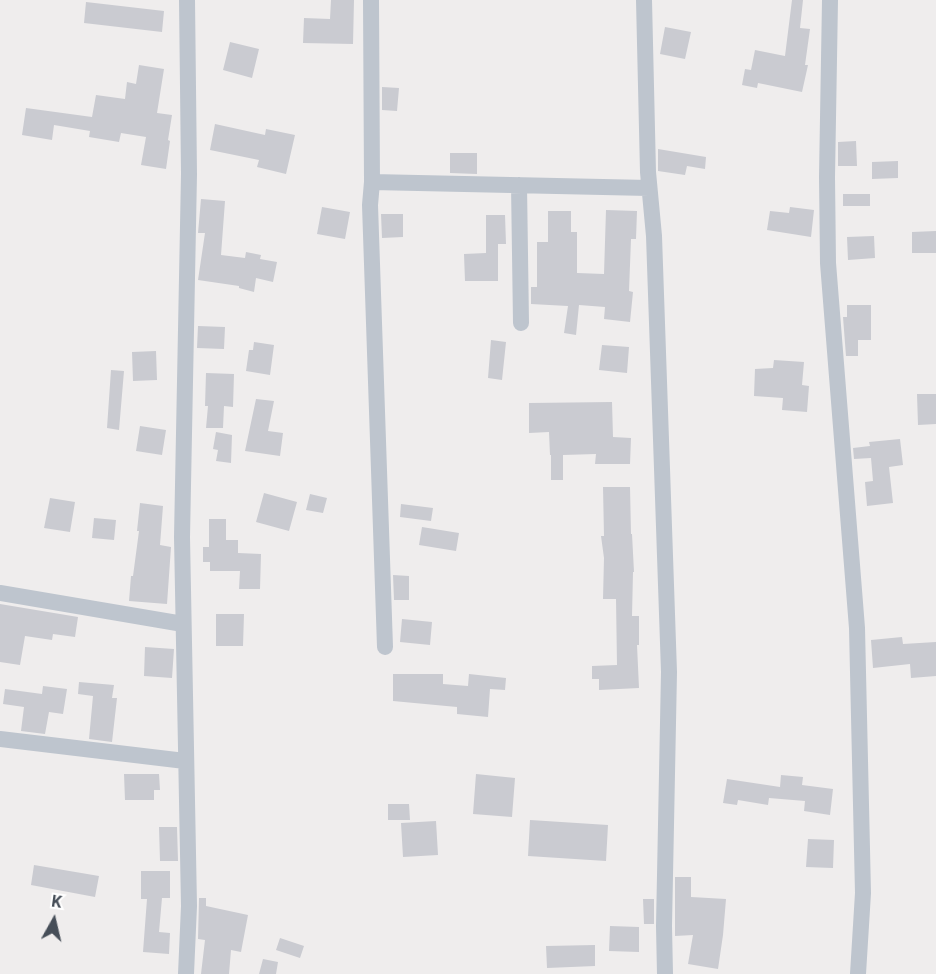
<!DOCTYPE html>
<html>
<head>
<meta charset="utf-8">
<style>
  body { margin:0 }
  #map { position:relative; width:936px; height:974px; overflow:hidden; background:#efeded; font-family:Roboto,sans-serif }
  canvas { display:block }
  .north { position:absolute; left:24px; top:890px; width:60px; height:60px; -webkit-text-stroke:4px #fff; paint-order:stroke; rotate:8deg; font-size:16px; font-weight:700; line-height:24px; text-align:center; color:#464e58 }
  .north::after { content:''; display:block; margin:auto; width:21px; height:27px; background:#464e58; clip-path:polygon(50% 0,100% 100%,50% 72%,0 100%) }
</style>
</head>
<body>
<div id="map">
<canvas width="936" height="974"></canvas>
<div class="north">K</div>
</div>
<script>
const ctx = document.querySelector('canvas').getContext('2d');
ctx.lineJoin = 'round';
function fillPath(path, color) { ctx.fillStyle = color; ctx.fill(path, 'evenodd'); }
const shape = rows => new Path2D(rows.map(r => 'M' + r).join(''));
function trace(path, color, width, dash) { ctx.strokeStyle = color; ctx.lineWidth = width; ctx.lineCap = dash ? 'butt' : 'round'; ctx.setLineDash(dash || []); ctx.stroke(path); }
const building = shape([
  [331,0,354,0,353,44,303,43,304,18,330,19],
  [792,0,803,0,800,28,810,29,805,65,808,65,802,92,758,83,757,88,742,85,745,69,751,70,755,50,785,56],
  [86,2,164,11,162,32,84,23],
  [665,27,691,32,685,59,660,54],
  [230,42,259,49,252,78,223,70],
  [139,65,164,69,157,113,172,115,168,140,170,141,166,169,141,165,146,137,121,133,119,142,89,137,90,131,54,125,52,140,22,135,26,108,92,117,96,95,125,99,127,82,136,84],
  [382,87,399,88,397,111,382,110],
  [215,124,265,135,266,129,295,135,286,174,257,167,259,160,210,150],
  [856,141,857,166,838,166,838,142],
  [658,149,706,157,705,169,687,166,685,175,658,171],
  [450,153,477,153,477,174,450,173],
  [898,161,898,178,872,179,872,162],
  [843,194,870,194,870,206,843,206],
  [201,199,225,201,221,255,245,258,246,252,261,255,260,259,277,262,273,282,256,278,254,292,239,288,239,286,198,280,205,233,198,233],
  [322,207,350,212,345,239,317,234],
  [790,207,814,210,811,237,767,230,770,211,789,213],
  [606,210,637,211,636,239,631,239,629,291,633,292,630,322,604,319,605,307,579,305,576,335,564,333,568,306,531,304,531,287,537,287,537,242,548,242,548,211,571,211,571,232,577,232,577,273,604,274],
  [381,214,403,214,403,237,382,238],
  [486,215,505,215,506,244,498,244,498,281,465,281,464,254,486,253],
  [936,231,936,253,912,253,912,232],
  [874,236,875,258,848,260,847,237],
  [847,305,871,305,871,340,858,340,858,356,846,356,843,317,847,317],
  [198,326,225,327,224,349,197,348],
  [491,340,506,342,502,380,488,378],
  [254,342,274,345,270,375,246,371,249,350,253,350],
  [602,345,629,347,627,373,599,370],
  [156,351,157,380,133,381,132,352],
  [774,360,804,362,802,385,809,386,807,412,782,410,783,398,754,396,755,369,773,368],
  [111,370,124,371,119,430,107,428],
  [206,373,234,374,233,407,224,406,223,428,206,428,208,406,205,406],
  [917,394,936,394,936,424,918,425],
  [256,399,274,401,268,431,283,433,280,456,245,451],
  [612,402,613,437,631,438,630,464,595,464,596,454,563,455,563,480,551,480,551,455,550,455,549,432,529,433,529,403],
  [140,426,166,430,162,455,136,451],
  [216,432,232,435,231,463,216,461,218,450,213,449],
  [900,439,903,465,889,467,893,503,867,506,865,482,873,481,871,458,854,459,853,448,870,446,869,442],
  [603,487,630,487,631,534,632,534,634,572,633,572,632,616,639,616,639,645,637,645,639,688,599,690,599,679,592,679,592,666,617,665,616,599,603,599,604,558,601,536,604,536],
  [264,493,297,502,289,531,256,522],
  [310,494,327,498,323,513,306,510],
  [50,498,75,502,70,532,44,528],
  [140,503,163,506,160,545,171,547,167,604,129,601,131,576,133,576,139,531,137,531],
  [401,504,433,508,431,521,400,517],
  [94,518,116,520,114,540,92,538],
  [209,519,226,519,226,540,238,540,238,553,261,554,260,589,239,589,240,571,210,571,210,562,203,562,203,547,209,547],
  [422,527,459,533,456,551,419,545],
  [393,575,409,576,409,600,394,600],
  [0,604,78,617,75,637,53,634,52,640,25,636,20,665,0,662],
  [216,614,244,614,243,646,216,646],
  [402,619,432,622,430,645,400,642],
  [902,637,903,644,936,642,936,676,911,678,910,664,873,668,871,640],
  [145,647,174,649,172,678,144,676],
  [393,674,443,674,443,684,468,686,469,674,506,678,505,690,490,689,488,717,457,714,457,707,393,701],
  [79,682,114,685,112,698,117,698,112,742,89,739,93,696,78,694],
  [43,686,67,689,63,714,49,712,45,734,21,731,24,707,3,704,5,689,42,694],
  [124,774,159,774,160,790,154,790,154,800,125,800],
  [476,774,515,778,512,817,473,814],
  [781,775,803,777,802,785,833,789,830,815,804,811,805,801,769,798,768,805,738,800,737,805,723,803,727,779,780,787],
  [388,804,409,804,410,820,388,820],
  [530,820,608,825,606,861,528,856],
  [436,821,438,855,403,857,401,823],
  [159,827,177,827,178,861,160,861],
  [808,839,834,840,833,868,806,867],
  [34,865,99,876,95,897,31,885],
  [141,871,170,871,170,898,162,898,159,932,170,933,169,954,143,952,147,899,141,899],
  [675,877,691,877,691,897,726,899,723,935,718,969,688,964,693,935,675,936],
  [199,898,206,898,206,906,248,915,241,952,231,950,229,974,201,974,205,940,198,939],
  [643,899,654,899,654,924,644,924],
  [610,926,639,927,639,952,609,951],
  [280,938,304,946,300,958,276,950],
  [595,945,595,966,547,968,546,946],
  [263,959,278,962,276,974,259,974]
]);
const street = shape([
  [371,0,372,182,370,205,385,647],
  [644,0,648,172,654,236,669,672,664,926,665,974],
  [830,0,827,177,828,263,857,628,863,893,858,974],
  [372,182,649,188],
  [519,185,521,323],
  [0,593,183,624],
  [0,739,185,761],
  [186,974,189,906,182,537,189,174,187,0]
]);
fillPath(building, '#cacbd1');
trace(street, '#bec5ce', 16);
</script>
</body>
</html>
